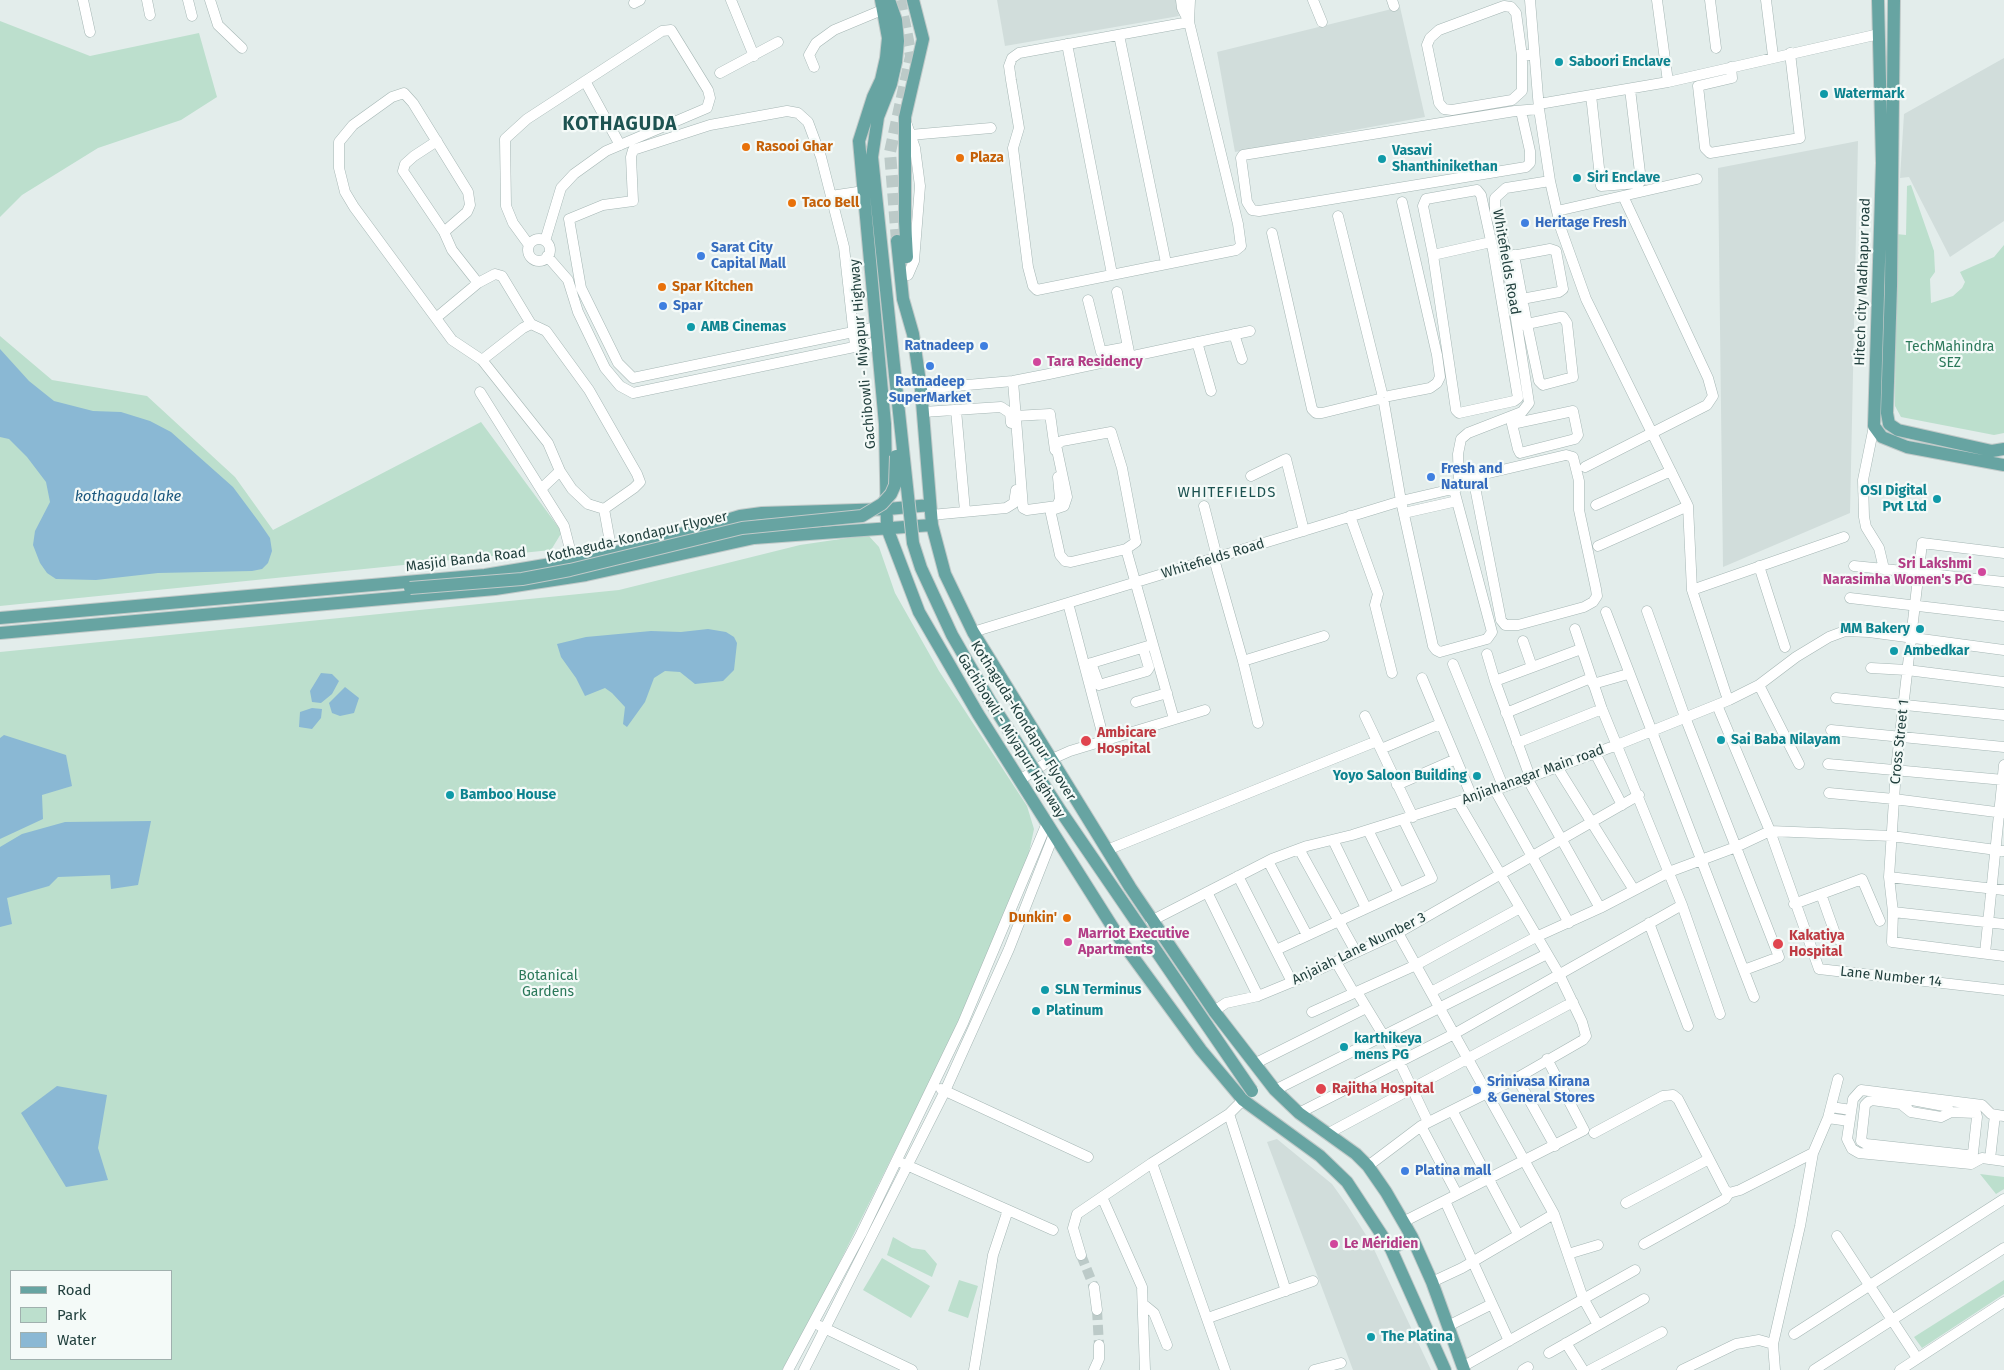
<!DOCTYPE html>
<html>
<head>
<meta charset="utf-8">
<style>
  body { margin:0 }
  #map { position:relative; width:2004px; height:1370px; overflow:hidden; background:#e3edeb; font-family:"Fira Sans",sans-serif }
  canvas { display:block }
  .legend { position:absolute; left:10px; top:1270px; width:162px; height:90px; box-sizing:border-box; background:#f4faf8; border:1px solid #a0b0ae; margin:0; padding:6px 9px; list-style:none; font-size:15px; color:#22403e }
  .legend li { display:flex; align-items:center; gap:10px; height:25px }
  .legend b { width:25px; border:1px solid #a0b0ae }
</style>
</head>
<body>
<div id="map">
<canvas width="2004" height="1370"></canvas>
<ul class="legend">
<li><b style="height:6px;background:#67a4a2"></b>Road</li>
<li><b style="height:14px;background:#bcdfcd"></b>Park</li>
<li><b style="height:14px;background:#8ab8d4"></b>Water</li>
</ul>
</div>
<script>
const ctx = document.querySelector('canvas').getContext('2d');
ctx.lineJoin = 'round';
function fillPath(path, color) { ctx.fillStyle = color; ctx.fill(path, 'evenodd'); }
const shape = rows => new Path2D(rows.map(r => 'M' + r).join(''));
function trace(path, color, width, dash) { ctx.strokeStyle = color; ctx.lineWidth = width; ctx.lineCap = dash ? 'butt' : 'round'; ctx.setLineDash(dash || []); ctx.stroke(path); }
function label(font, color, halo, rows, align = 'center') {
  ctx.font = font + ' "Fira Sans",sans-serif'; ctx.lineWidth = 4.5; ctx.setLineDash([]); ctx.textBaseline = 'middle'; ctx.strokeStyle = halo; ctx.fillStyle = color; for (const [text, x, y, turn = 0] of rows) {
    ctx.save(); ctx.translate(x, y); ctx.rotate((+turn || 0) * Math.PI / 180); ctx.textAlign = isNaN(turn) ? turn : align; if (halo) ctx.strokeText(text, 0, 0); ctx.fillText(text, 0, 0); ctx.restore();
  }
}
const built = shape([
  [997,0,1176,0,1179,16,1005,46],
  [1400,7,1425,117,1235,152,1217,52],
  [2004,58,2004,221,1950,257,1909,177,1900,178,1904,114],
  [1858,141,1850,513,1723,567,1718,168],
  [1277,1139,1332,1184,1347,1205,1371,1243,1431,1370,1353,1370,1267,1142]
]);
const green = shape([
  [0,21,90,56,199,33,217,97,181,120,98,148,22,195,0,217],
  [1911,185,1934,251,1935,272,1930,279,1931,303,1953,296,1962,288,1965,282,1960,272,1994,257,2004,245,2004,433,1994,435,1901,417,1895,406,1896,234,1906,235,1907,186],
  [0,336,52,380,147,396,235,477,273,530,481,422,562,532,551,550,0,606],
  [868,535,879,547,895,593,939,671,1027,806,1034,829,1028,857,961,1018,811,1320,782,1370,0,1370,0,652,619,590,800,545],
  [11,1271,171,1271,171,1359,11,1359],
  [1980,1174,2004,1177,2004,1189,1996,1194],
  [893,1237,912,1248,925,1250,937,1264,932,1277,887,1255],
  [882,1258,930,1286,911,1318,863,1290],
  [959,1280,978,1286,968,1318,948,1311],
  [2004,1280,2004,1294,1922,1348,1914,1337]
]);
const water = shape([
  [0,349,29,381,54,401,93,411,121,412,150,421,171,432,233,487,259,522,270,538,272,551,268,563,262,569,252,571,158,573,96,580,56,579,47,573,40,563,33,545,35,531,50,502,46,482,27,457,9,439,0,437],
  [708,629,726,632,734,637,737,643,734,670,723,681,695,684,680,672,665,671,654,678,645,702,627,727,623,724,625,707,612,693,605,688,585,696,576,678,561,657,557,644,586,637,651,631,681,632],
  [321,673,332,674,339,681,332,694,321,703,312,702,310,691],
  [345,687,359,698,354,713,340,716,332,713,329,703],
  [312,708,322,709,321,718,312,729,299,727,300,712],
  [4,735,66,755,72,786,42,795,43,819,0,839,0,738],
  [151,821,138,885,111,889,110,875,58,877,49,886,7,898,12,924,0,927,0,847,22,834,65,822],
  [57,1086,107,1095,98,1148,108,1180,66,1187,21,1113]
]);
const minorTunnel = shape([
  [1081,1255,1094,1287],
  [1097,1310,1099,1345]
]);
const majorTunnel = shape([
  [897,241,890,152,911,56,900,0]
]);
const minor = shape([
  [83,0,90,32],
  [147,0,150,15],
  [188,0,192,16],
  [210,0,218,25,242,48],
  [731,0,754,56],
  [1181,0,1182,8,1189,22,1238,224,1241,246,1236,250,1037,290,1033,286,1028,267,1013,148,1019,128,1011,80,1009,66,1012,58,1019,53,1189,22],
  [1313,0,1322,22],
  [1392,0,1394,6],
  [1657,0,1668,82],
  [1710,0,1716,48],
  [1766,0,1773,56],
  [634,3,640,0],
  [1189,21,1190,0],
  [1119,35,1166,263],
  [1067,44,1112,274],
  [1522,56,1522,91,1512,100,1452,110,1444,109,1439,103,1427,45,1430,38,1439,30,1504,6,1511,7,1516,13,1522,56,1534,54],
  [814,67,809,55,816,43,834,30,882,10],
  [1731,67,1732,78,1698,86,1705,148,1710,153,1800,138,1790,53],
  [720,73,778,42],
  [585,81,620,145],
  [1591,95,1601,186,1639,183,1641,181,1630,89],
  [1539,104,1668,82,1879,34],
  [1521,111,1530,151,1530,163,1526,167,1259,211,1252,210,1247,202,1241,158,1243,155,1515,111,1539,109],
  [907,125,915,148,920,186,914,261,908,275],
  [910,135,991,128],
  [437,141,414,156,405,164,403,171,444,232],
  [1550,181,1561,229,1586,299,1688,506,1692,590,1726,694],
  [1477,190,1481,195,1493,250,1518,398,1514,401,1459,413,1456,410,1433,255,1423,206,1426,199,1477,190],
  [831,196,864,191],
  [1557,211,1697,179],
  [1338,216,1382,393],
  [1272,233,1312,409,1316,413,1322,413,1379,399],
  '528 250a11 11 0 1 1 22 0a11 11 0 1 1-22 0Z',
  [529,245,513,223,506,206,505,139,527,119,662,31,671,30,708,90,710,98,707,108,606,151,574,174,561,188,545,241],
  [1433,255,1491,242],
  [1514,255,1527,324,1539,381,1543,385,1573,377,1567,323,1563,317,1560,317,1527,324,1518,325],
  [547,256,568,280,578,312,605,368,620,386,633,393,878,342],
  [1507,257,1550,249,1556,251,1563,289,1559,292,1522,299],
  [478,283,452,250,444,232,467,212,470,205,468,192,413,103,404,93,392,97,353,125,339,142,339,168,345,192,354,207,452,340,482,360,548,443,560,471,572,489,588,504,604,509],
  [1117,292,1129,352],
  [1088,300,1101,352,1128,347],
  [436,318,478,283,495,274,502,276,531,324,546,331,589,390,637,474,640,482,634,488,604,509],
  [1234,334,1242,359],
  [1197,342,1211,391],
  [482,360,523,328,531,324],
  [633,378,618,363,581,288,569,219,603,205,633,201,631,157,633,150,710,125,787,111,798,113,808,122,821,157,844,247,855,346],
  [633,378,877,327],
  [1013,381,1023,508,1027,510,1057,506,1060,499,1058,477],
  [921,389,1013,381,1049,374,1250,331],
  [480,392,564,526,573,561],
  [1389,396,1430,388,1437,383,1440,377,1437,355,1402,202],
  [1384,403,1401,501,1433,646,1436,650,1440,652,1487,639,1492,632,1454,490],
  [956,410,965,511],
  [923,412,1001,407,1010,413,1011,423],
  [1015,416,1050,414,1055,450],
  [1511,417,1512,420,1512,424,1518,449,1520,453,1575,439,1578,435,1573,411,1512,424],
  [1874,426,1863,480,1864,517,1866,527,1879,548,1884,569,2004,582],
  [1111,432,1122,468,1136,542,1126,549,1071,562,1065,561,1060,555,1051,514,1052,510,1064,506,1067,497,1056,445,1062,441,1111,432],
  [1585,467,1707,405,1713,396,1708,378,1623,196],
  [1251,476,1286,459,1304,531],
  [1459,480,1566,455,1573,457,1579,481,1579,510,1596,589,1597,596,1593,602,1584,607,1518,625,1505,625,1501,620,1473,477],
  [541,489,560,471],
  [1596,505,1671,471],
  [1204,506,1217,557],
  [604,509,612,553],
  [1404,513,1457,501],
  [931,515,1006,508,1014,503,1016,490],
  [1350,516,1378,594,1375,605,1392,673],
  [1598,546,1688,506],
  [1126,549,1174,719],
  [2004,553,1922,543,1896,769,1889,877,1893,912,1892,942,2004,956],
  [1214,559,1243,661,1258,723],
  [1759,566,1785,647],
  [1854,566,1884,569],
  [1692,590,1844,537],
  [1850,598,2004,616],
  [1068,603,1104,740],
  [1647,611,1685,717,1779,957,1744,970],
  [1606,612,1754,997],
  [1575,629,1602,709,1682,905,1720,1014],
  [973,632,1401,501,1457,488,1459,484,1458,454,1461,439,1468,433,1522,412,1529,403,1505,248,1495,212,1495,198,1506,188,1550,181,1539,109,1530,0],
  [1523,641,1532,667],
  [1487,654,1495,681],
  [1243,661,1324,636],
  [1091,663,1099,685,1147,671,1149,668,1143,648],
  [1453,664,1503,786],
  [1085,665,1148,646],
  [1871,668,1907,670,2004,682],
  [1422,678,1472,797],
  [1593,684,1628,674],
  [1759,685,1799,764],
  [1836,698,2004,715],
  [1136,702,1167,693],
  [1717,705,1770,831,1819,969,2004,990],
  [1506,713,1591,678],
  [1365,716,1413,817],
  [1831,730,2004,747],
  [1517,743,1602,709],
  [1381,749,1440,724],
  [1595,753,1622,805],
  [1828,764,2004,780],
  [1557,767,1634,890],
  [1530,777,1495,681,1581,649],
  [1527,778,1600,908],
  [1020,780,1052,759,1070,751,1205,710],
  [1397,785,1456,759],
  [1495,790,1569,923],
  [1829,793,1894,799,2004,813],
  [1368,830,1399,893],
  [1333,840,1366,908],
  [1299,849,1356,952],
  [1107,850,1377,741],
  [1268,861,1307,935],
  [1238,876,1292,982],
  [1889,877,2004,890],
  [1207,892,1258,996],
  [1821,894,1837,939],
  [1794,904,1862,879,1880,921],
  [1893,912,2004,924],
  [1151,921,1272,859,1307,846,1352,835,1495,790,1617,745,1729,700,1759,685,1796,657,1829,637,1845,631,1869,632,2004,650],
  [1649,923,1688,1026],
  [1398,933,1554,1214,1583,1298,1598,1325],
  [1276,950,1432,878,1403,819],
  [1985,953,2004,765],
  [1336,962,1354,993],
  [1357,992,1399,1061,1428,1122],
  [1431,992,1536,937,1600,908,1669,872,1736,847,1770,831,1892,836,2004,851],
  [1214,1011,1226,1003,1258,996,1292,982,1398,933,1639,795],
  [1312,1012,1416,965,1520,908],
  [1254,1064,1366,1008],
  [1517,1078,1555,1146],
  [941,1089,1088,1157],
  [1275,1090,1547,954],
  [1912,1100,1944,1106,1951,1112,1976,1113,1977,1117,1973,1153,1967,1155,1866,1144,1861,1141,1865,1105,1868,1102,1872,1100,1901,1104,1912,1100],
  [1901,1104,1911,1112,1941,1117,1951,1112],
  [1831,1107,1851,1110],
  [1453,1112,1518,1234],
  [1299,1113,1454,1034,1682,905],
  [1229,1114,1286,1291],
  [2004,1116,1991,1114,1982,1105,1861,1090,1853,1099,1847,1139,1852,1149,1859,1153,1971,1164,1982,1158,2004,1161],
  [1828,1118,1849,1121],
  [1421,1126,1457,1194],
  [1594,1133,1663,1096,1673,1095,1678,1099,1725,1190,1729,1193,1740,1190,1813,1153],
  [1327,1134,1573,1002],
  [1990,1159,1995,1115],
  [902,1163,1053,1230],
  [1368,1166,1421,1126,1517,1078,1583,1040,1586,1036,1582,1022,1559,974,1458,802],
  [1102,1197,1142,1287,1145,1370],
  [1445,1201,1509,1341],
  [1626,1203,1709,1159],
  [1403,1222,1584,1130,1547,1059],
  [1837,1236,1917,1358],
  [1644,1244,1725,1199,1729,1193],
  [1568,1254,1598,1245],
  [1081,1255,1073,1228,1077,1214,1152,1163],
  [1432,1282,1462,1268,1554,1214],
  [1094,1287,1097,1310],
  [1143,1304,1154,1313,1167,1345],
  [1208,1318,1313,1281],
  [820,1326,912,1370],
  [1448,1326,1492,1304],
  [1794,1334,2004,1199],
  [1566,1343,1583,1370],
  [1549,1353,1644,1299],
  [1462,1367,1635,1270],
  [788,1370,861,1234,963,1023,1047,823],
  [804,1370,945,1091,1009,949,1054,834],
  [974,1370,993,1255,1008,1210],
  [1094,1370,1099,1359,1099,1345],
  [1225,1370,1152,1163,1229,1114,1243,1100],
  [1314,1370,1341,1363],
  [1523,1370,1528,1367],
  [1590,1370,1662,1332],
  [1682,1370,1736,1344,1759,1340,1773,1344],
  [1775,1370,1773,1344,1800,1226,1813,1153,1828,1118,1838,1079],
  [1814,1370,2004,1248],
  [1900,1370,2004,1302]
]);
const major = shape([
  [881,0,888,38,886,58,881,80,873,97,859,141,885,424,887,528,919,612,978,714,1122,942,1201,1050,1243,1100,1320,1156,1347,1182,1391,1249,1445,1370],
  [889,0,896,20,898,41,896,62,891,84,878,117,872,157,895,375],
  [1878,0,1882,163,1874,426,1882,437,1907,447,2004,465],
  [1894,0,1891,286,1887,413,1889,424,1898,430,1992,451,2004,449],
  [897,241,903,299,913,334,921,389,932,525,945,574,973,632,1130,887,1214,1011,1275,1090,1299,1113,1356,1154,1368,1166,1386,1192,1412,1237,1432,1282,1464,1370],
  [907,257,905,221,905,117,923,39,913,0],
  [0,618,485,575,587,558,638,547,740,516,762,513,888,509,930,505],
  [0,633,495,589,586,575,754,538,932,525],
  [1391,1249,1412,1237]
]);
const majorBridge = shape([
  [895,375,913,543,921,568,952,635,990,701,1062,813,1252,1091],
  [410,588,522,579,570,570,742,528,862,516,882,504,891,494,895,485,896,456]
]);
const markers = [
  [1559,62,5,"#0f9aa8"],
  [1824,94,5,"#0f9aa8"],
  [746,147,5,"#e8710a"],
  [960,158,5,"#e8710a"],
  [1382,159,5,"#0f9aa8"],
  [1577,178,5,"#0f9aa8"],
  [792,203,5,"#e8710a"],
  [1525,223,5,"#3f7fe0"],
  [701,256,5,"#3f7fe0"],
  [662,287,5,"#e8710a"],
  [663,306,5,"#3f7fe0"],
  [691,327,5,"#0f9aa8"],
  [984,346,5,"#3f7fe0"],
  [1037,362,5,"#d1479c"],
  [930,366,5,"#3f7fe0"],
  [1431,477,5,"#3f7fe0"],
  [1937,499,5,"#0f9aa8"],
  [1982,572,5,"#d1479c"],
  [1920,629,5,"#0f9aa8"],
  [1894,651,5,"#0f9aa8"],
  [1721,740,5,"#0f9aa8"],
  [1086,741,6,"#e0444e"],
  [1477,776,5,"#0f9aa8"],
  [450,795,5,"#0f9aa8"],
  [1067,918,5,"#e8710a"],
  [1068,942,5,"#d1479c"],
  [1778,944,6,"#e0444e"],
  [1045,990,5,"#0f9aa8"],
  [1036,1011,5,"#0f9aa8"],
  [1344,1047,5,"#0f9aa8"],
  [1321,1089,6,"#e0444e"],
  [1477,1090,5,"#3f7fe0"],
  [1405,1171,5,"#3f7fe0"],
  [1334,1244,5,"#d1479c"],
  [1371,1337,5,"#0f9aa8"]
];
const cultureNames = [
  ["Saboori Enclave",1569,62],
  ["Watermark",1834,94],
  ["Vasavi",1392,151],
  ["Shanthinikethan",1392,167],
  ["Siri Enclave",1587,178],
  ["AMB Cinemas",701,327],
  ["OSI Digital",1927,491,"right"],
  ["Pvt Ltd",1927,507,"right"],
  ["MM Bakery",1910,629,"right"],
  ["Ambedkar",1904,651],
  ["Sai Baba Nilayam",1731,740],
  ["Yoyo Saloon Building",1467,776,"right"],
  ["Bamboo House",460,795],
  ["SLN Terminus",1055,990],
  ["Platinum",1046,1011],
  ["karthikeya",1354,1039],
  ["mens PG",1354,1055],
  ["The Platina",1381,1337]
];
const foodNames = [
  ["Rasooi Ghar",756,147],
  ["Plaza",970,158],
  ["Taco Bell",802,203],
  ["Spar Kitchen",672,287],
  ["Dunkin'",1057,918,"right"]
];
const shopNames = [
  ["Heritage Fresh",1535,223],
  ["Sarat City",711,248],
  ["Capital Mall",711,264],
  ["Spar",673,306],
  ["Ratnadeep",974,346,"right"],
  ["Ratnadeep",930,382,"center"],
  ["SuperMarket",930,398,"center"],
  ["Fresh and",1441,469],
  ["Natural",1441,485],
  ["Srinivasa Kirana",1487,1082],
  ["& General Stores",1487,1098],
  ["Platina mall",1415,1171]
];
const streetNames = [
  ["Whitefields Road",1506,262,80],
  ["Hitech city Madhapur road",1863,282,-88],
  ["Gachibowli - Miyapur Highway",863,354,-95],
  ["Kothaguda-Kondapur Flyover",637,537,-13],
  ["Whitefields Road",1213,559,-17],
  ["Masjid Banda Road",466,560,-7],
  ["Kothaguda-Kondapur Flyover",1023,721,58],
  ["Gachibowli - Miyapur Highway",1011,736,58],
  ["Cross Street 1",1900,742,-84],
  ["Anjiahanagar Main road",1533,775,-20],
  ["Anjaiah Lane Number 3",1359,949,-26],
  ["Lane Number 14",1891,977,6]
];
const parkNames = [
  ["TechMahindra",1950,347],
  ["SEZ",1950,363],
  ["Botanical",548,976],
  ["Gardens",548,992]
];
const hotelNames = [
  ["Tara Residency",1047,362],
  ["Sri Lakshmi",1972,564,"right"],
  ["Narasimha Women's PG",1972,580,"right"],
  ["Marriot Executive",1078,934],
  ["Apartments",1078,950],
  ["Le Méridien",1344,1244]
];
const healthNames = [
  ["Ambicare",1097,733],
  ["Hospital",1097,749],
  ["Kakatiya",1789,936],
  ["Hospital",1789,952],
  ["Rajitha Hospital",1332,1089]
];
const neighbourhoodNames = [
  ["WHITEFIELDS",1227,493]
];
const waterNames = [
  ["kothaguda lake",128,497]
];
const districtNames = [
  ["KOTHAGUDA",620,125]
];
fillPath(built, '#d1dddb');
fillPath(green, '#bcdfcd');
fillPath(water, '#8ab8d4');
trace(minorTunnel, '#bccac8', 10, [10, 5]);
trace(majorTunnel, '#bccac8', 12, [12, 6]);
trace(minor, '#a5b6b4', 11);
trace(major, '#c1cac9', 14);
trace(minor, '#fff', 10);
trace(major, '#67a4a2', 12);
trace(majorBridge, '#c1cac9', 14, []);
trace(majorBridge, '#67a4a2', 12);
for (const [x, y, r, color] of markers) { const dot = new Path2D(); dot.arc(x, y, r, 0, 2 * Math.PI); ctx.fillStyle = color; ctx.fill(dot); trace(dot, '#f4faf8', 2); }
label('bold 14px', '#0d838f', '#f4faf8', cultureNames, 'left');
label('bold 14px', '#c56008', '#f4faf8', foodNames, 'left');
label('bold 14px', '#366cbe', '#f4faf8', shopNames, 'left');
label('14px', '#22403e', '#f4faf8', streetNames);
label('14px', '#2b785a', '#f4faf8', parkNames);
label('bold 14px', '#b23c85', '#f4faf8', hotelNames, 'left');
label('bold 14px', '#be3a42', '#f4faf8', healthNames, 'left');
ctx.letterSpacing = '1px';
label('15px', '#1d5351', '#f4faf8', neighbourhoodNames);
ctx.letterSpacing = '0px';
label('italic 15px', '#1a577e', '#f4faf8', waterNames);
ctx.letterSpacing = '1px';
label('bold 19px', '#1d5351', '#f4faf8', districtNames);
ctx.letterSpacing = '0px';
</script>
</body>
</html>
